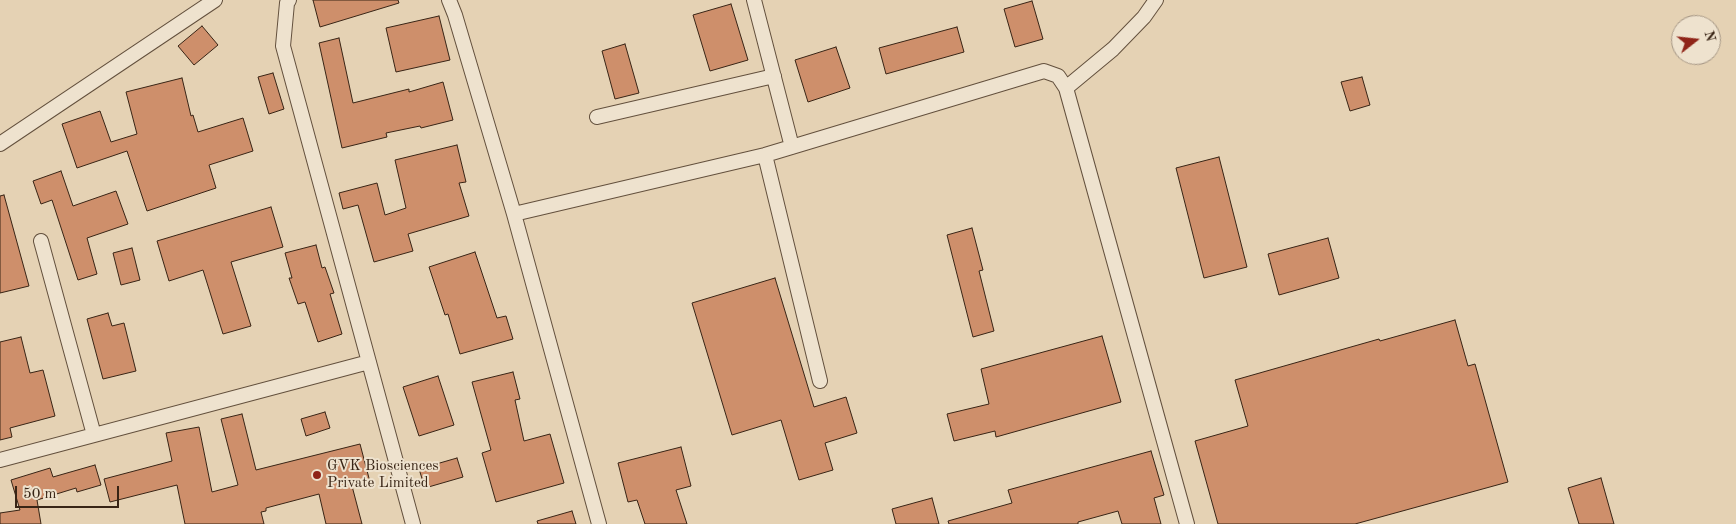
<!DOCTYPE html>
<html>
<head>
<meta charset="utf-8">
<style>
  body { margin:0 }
  #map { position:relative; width:1736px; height:524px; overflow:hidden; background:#e5d2b4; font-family:"Old Standard TT",serif }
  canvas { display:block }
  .north { position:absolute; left:1671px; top:15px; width:50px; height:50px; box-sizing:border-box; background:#eee2ce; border:1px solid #a59684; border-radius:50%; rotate:74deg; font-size:14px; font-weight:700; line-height:20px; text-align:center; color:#382415 }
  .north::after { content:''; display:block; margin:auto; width:18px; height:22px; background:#8f2418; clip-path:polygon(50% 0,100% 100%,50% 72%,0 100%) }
  .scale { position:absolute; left:15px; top:486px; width:104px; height:22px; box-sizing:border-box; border:2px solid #382415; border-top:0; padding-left:6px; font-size:15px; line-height:18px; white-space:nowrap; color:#382415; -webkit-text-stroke:4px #eee2ce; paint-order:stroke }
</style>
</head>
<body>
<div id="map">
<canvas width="1736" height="524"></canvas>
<div class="north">N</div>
<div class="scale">50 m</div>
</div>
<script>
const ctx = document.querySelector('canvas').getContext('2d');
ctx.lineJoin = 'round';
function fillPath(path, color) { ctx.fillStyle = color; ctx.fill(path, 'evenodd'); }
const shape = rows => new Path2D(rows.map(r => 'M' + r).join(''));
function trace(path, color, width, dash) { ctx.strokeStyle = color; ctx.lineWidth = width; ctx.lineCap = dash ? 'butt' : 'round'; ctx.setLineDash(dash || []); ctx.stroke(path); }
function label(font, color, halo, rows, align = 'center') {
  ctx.font = font + ' "Old Standard TT",serif'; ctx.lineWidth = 4; ctx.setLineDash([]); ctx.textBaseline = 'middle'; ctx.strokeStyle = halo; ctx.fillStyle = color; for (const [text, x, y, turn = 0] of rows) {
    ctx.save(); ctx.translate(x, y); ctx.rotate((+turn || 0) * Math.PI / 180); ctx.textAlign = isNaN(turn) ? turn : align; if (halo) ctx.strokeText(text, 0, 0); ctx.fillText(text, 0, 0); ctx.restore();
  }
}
const building = shape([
  [313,0,398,0,399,3,320,27,313,0],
  [1032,1,1043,39,1015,47,1004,9,1032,1],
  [731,4,748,60,710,71,693,15,731,4],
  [439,16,450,60,396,72,386,28,439,16],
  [202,26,218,45,194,65,178,46,202,26],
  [957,27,964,52,886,74,879,48,957,27],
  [339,38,353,103,409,89,409,92,443,82,453,120,421,128,420,126,386,133,387,137,342,148,319,43,339,38],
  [625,44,639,93,615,99,602,51,625,44],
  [836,47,850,88,808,102,795,60,836,47],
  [273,73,284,109,269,114,258,77,273,73],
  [1362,77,1370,105,1350,111,1341,82,1362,77],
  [182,78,191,116,193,115,198,132,243,118,253,151,209,165,216,188,147,211,127,151,77,168,62,124,100,111,111,142,137,134,126,92,182,78],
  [457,145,466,182,459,183,469,216,408,234,413,251,374,262,358,205,343,209,339,193,377,183,385,215,406,208,395,160,457,145],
  [1219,157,1247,267,1204,278,1176,168,1219,157],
  [61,171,73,206,116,191,128,224,87,238,97,274,78,280,52,200,41,204,33,181,61,171],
  [4,195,29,286,0,293,0,196,4,195],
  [271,207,283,247,231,262,251,326,223,334,203,270,169,281,157,241,271,207],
  [972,228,983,270,979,271,994,331,973,337,947,235,972,228],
  [1328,238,1339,278,1279,295,1268,254,1328,238],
  [316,245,322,268,325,267,334,293,330,294,342,334,318,342,305,302,298,304,289,278,292,278,285,253,316,245],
  [132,248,140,280,121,285,113,253,132,248],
  [475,252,497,318,506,316,513,339,460,354,448,314,445,315,429,267,475,252],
  [775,278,814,407,846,397,857,433,825,443,833,470,799,480,781,420,732,435,692,303,775,278],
  [108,313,112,326,124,323,136,371,103,379,87,319,108,313],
  [1455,320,1468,366,1475,364,1508,482,1355,524,1218,524,1195,441,1248,426,1235,380,1379,339,1380,341,1455,320],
  [1102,336,1121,402,996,437,995,431,954,441,947,414,989,404,981,369,1102,336],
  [21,337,30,373,43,370,55,416,10,428,12,437,0,440,0,342,21,337],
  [513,372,520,399,515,400,524,441,550,434,564,483,496,502,482,453,491,450,472,382,513,372],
  [438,376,454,425,419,436,403,387,438,376],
  [325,412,330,428,306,436,301,419,325,412],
  [242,414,256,470,360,444,370,482,352,486,362,524,326,524,319,494,266,508,266,511,261,512,264,524,185,524,177,485,110,502,104,479,172,461,166,433,199,427,212,492,238,485,221,419,242,414],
  [681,447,691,486,676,490,687,524,645,524,637,500,628,502,618,463,681,447],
  [1151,451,1164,495,1154,498,1161,524,1122,524,1118,511,1078,522,1078,524,949,524,948,521,1012,503,1008,490,1151,451],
  [457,458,463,477,425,488,419,469,457,458],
  [95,465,101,485,77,492,76,488,37,500,41,524,0,524,0,513,20,510,11,480,50,468,53,477,95,465],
  [1601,478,1614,524,1579,524,1568,488,1601,478],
  [932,498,939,524,896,524,892,509,932,498],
  [572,511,576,524,538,524,537,521,572,511]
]);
const minor = shape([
  [289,0,287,3,283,46,413,524],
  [449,0,455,15,514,214,599,524],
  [754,0,792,147],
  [1066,88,1113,49,1144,17,1156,0],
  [597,117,774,76],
  [0,144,215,0],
  [765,155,820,381],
  [514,214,765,155,1044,71,1058,76,1066,88,1187,524],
  [41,241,94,435],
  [0,460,369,362]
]);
const markers = [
  [317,475,5,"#8f2418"]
];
const poiNames = [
  ["GVK Biosciences",327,466],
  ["Private Limited",327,483]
];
fillPath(building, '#ce8f6b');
trace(building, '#382415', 1);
trace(minor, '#63503d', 16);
trace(minor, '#eee2ce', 14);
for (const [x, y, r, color] of markers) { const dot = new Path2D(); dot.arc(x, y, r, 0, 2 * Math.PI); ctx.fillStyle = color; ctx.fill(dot); trace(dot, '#eee2ce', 2); }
label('15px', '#382415', '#eee2ce', poiNames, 'left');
</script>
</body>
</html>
